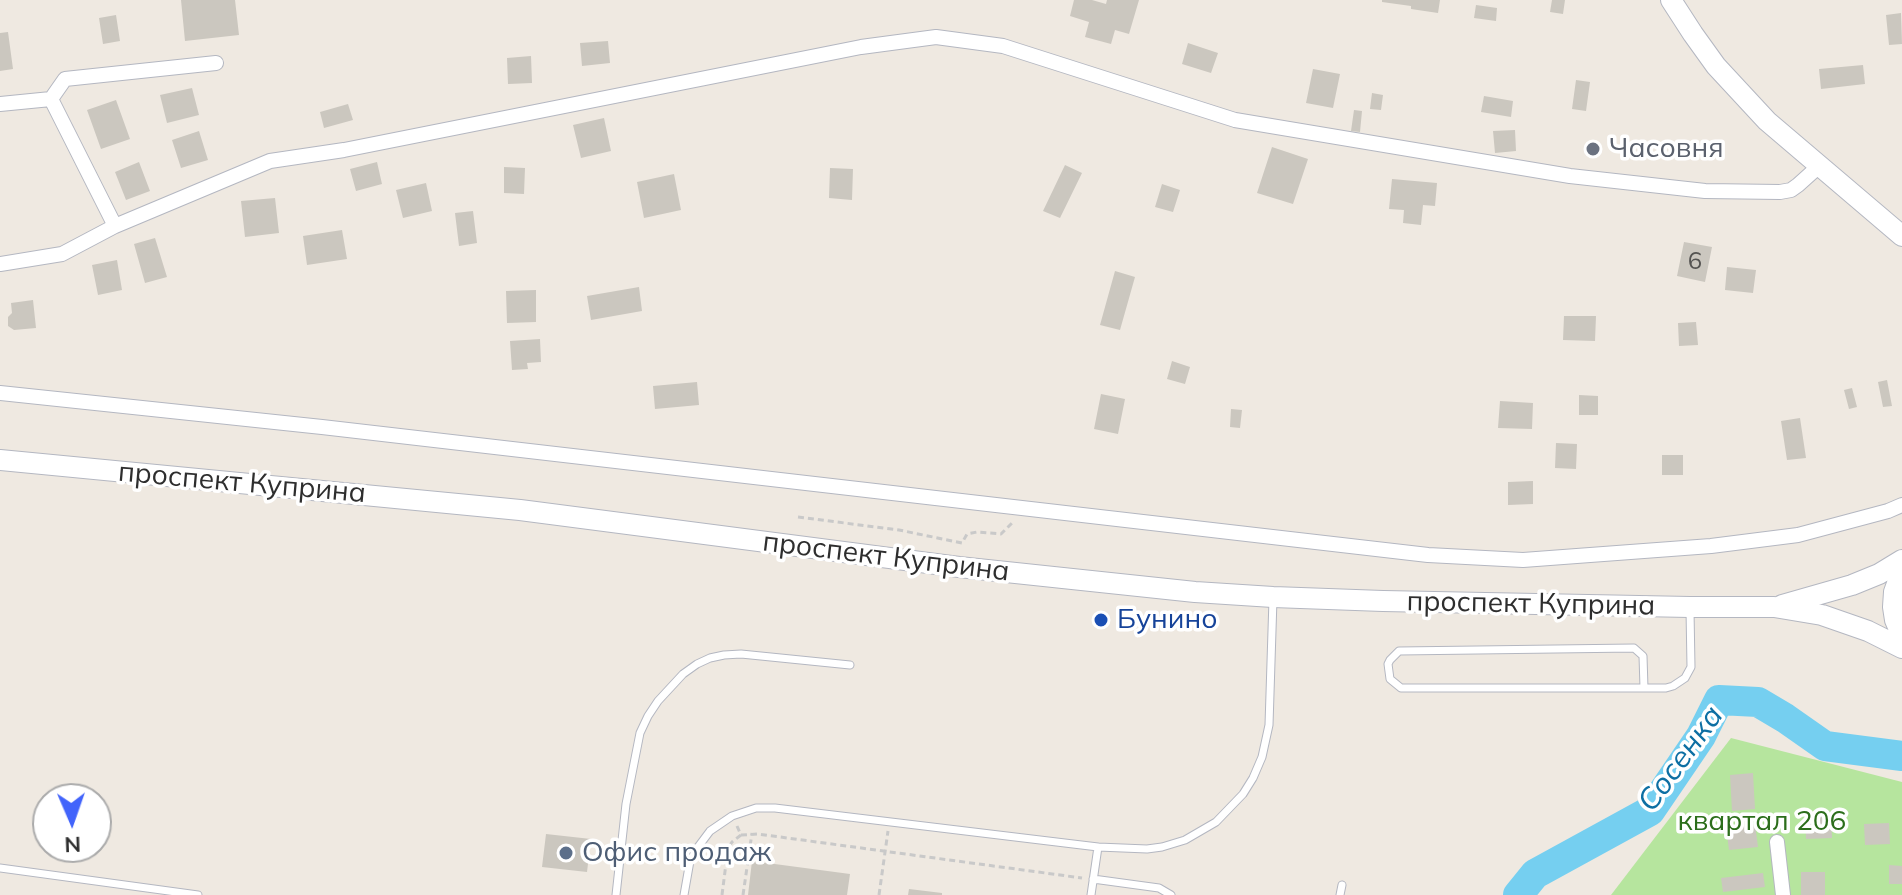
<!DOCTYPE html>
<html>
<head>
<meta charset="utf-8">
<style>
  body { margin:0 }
  #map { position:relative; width:1902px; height:895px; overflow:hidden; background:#efe9e1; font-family:Mulish,sans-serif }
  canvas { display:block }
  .north { position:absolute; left:32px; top:783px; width:80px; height:80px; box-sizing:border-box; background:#fff; border:2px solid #ababab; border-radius:50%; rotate:178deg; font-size:22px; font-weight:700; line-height:32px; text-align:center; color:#2e2e2e }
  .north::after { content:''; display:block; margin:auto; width:28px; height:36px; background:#4264fb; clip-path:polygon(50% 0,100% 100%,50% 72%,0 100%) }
</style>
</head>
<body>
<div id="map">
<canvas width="1902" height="895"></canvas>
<div class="north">N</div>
</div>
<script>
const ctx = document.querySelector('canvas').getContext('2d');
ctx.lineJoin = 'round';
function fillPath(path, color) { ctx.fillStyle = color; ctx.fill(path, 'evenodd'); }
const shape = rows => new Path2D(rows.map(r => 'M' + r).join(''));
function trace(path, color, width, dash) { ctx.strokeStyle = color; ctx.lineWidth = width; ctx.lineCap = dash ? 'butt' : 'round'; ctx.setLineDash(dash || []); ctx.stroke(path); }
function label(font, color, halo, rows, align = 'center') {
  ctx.font = font + ' Mulish,sans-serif'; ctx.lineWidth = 7; ctx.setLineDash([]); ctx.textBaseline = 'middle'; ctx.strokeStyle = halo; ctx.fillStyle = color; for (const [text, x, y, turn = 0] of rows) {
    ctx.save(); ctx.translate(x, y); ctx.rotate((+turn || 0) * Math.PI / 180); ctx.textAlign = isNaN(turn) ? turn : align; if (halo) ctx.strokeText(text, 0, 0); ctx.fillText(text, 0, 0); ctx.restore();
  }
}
const green = shape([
  [1731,738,1902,782,1902,895,1611,895]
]);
const river = shape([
  [1518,895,1535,874,1650,811,1701,736,1719,700,1758,702,1785,718,1825,746,1902,756]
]);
const building = shape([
  [181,0,235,0,239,35,185,41],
  [1074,0,1092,0,1106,4,1107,0,1139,0,1129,34,1115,30,1111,44,1085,37,1089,22,1070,16],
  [1382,0,1440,0,1438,13,1411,9,1411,6,1382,2],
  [1552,0,1565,0,1563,14,1550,12],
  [1476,5,1497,8,1496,21,1474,18],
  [1901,13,1902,44,1889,45,1886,15],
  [116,15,120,41,103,44,99,18],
  [8,32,13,69,0,71,0,33],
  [608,41,610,63,582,66,580,43],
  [1188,43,1218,53,1211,73,1182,64],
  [531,56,532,83,508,84,507,58],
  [1863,65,1865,84,1821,89,1819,69],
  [1313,69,1340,74,1333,108,1306,103],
  [1576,80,1590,82,1586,111,1572,109],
  [192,88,199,115,167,123,160,95],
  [1372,93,1383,95,1381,110,1370,109],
  [1484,96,1513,101,1511,117,1481,112],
  [116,100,130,139,101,149,87,110],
  [348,104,353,120,324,128,320,112],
  [1354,110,1362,111,1360,132,1351,131],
  [604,118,611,151,581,158,573,125],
  [1515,130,1516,151,1495,153,1493,131],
  [199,131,208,160,181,168,172,140],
  [1272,147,1308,159,1293,204,1257,193],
  [139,162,150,191,126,200,115,172],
  [377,162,382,184,356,191,350,169],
  [1065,165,1082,173,1060,218,1043,211],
  [504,167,525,168,524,194,504,193],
  [830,168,853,169,852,200,829,198],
  [674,174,681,210,644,218,637,182],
  [1392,179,1437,183,1435,206,1423,205,1421,225,1403,223,1404,210,1389,209],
  [426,183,432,211,403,218,396,190],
  [1162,184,1180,190,1173,212,1155,207],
  [275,198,279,233,245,237,241,201],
  [473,211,477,243,459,246,455,213],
  [342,230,347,259,307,265,303,236],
  [155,238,167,277,145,283,134,244],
  [1684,242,1712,247,1705,282,1677,276],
  [117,260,122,290,98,295,92,265],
  [1727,267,1756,270,1753,293,1725,290],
  [1115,271,1135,277,1120,330,1100,325],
  [639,287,642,311,591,320,587,296],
  [536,290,536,322,507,323,506,291],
  [33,300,36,328,14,330,8,326,8,317,12,313,11,303],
  [1564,316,1596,316,1595,341,1563,340],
  [1696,322,1698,345,1679,346,1678,323],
  [540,339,541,362,527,363,528,369,512,370,510,341],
  [1172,361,1190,367,1185,384,1167,379],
  [1887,380,1892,406,1883,407,1878,382],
  [697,382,699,405,655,409,653,386],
  [1852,388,1857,407,1849,409,1844,390],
  [1101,394,1125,399,1118,434,1094,429],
  [1579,395,1598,396,1598,415,1579,415],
  [1500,401,1533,403,1532,429,1498,428],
  [1231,409,1242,410,1240,428,1230,427],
  [1800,418,1806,458,1787,460,1781,421],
  [1556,443,1577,444,1576,469,1555,468],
  [1662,455,1683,455,1683,475,1662,475],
  [1533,481,1533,504,1508,505,1508,482],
  [1753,773,1755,809,1732,811,1730,775],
  [1831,812,1832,838,1806,839,1805,813],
  [1889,823,1890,844,1865,845,1864,824],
  [1755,824,1758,847,1729,850,1726,827],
  [546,834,591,839,587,872,542,867],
  [752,861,850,874,847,895,748,895],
  [1889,865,1902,866,1902,884,1889,884],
  [1801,872,1825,872,1825,895,1801,895],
  [1763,873,1765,887,1723,892,1721,878],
  [909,889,942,893,942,895,908,895]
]);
const path = shape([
  [798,517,899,530,962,543,967,534,977,532,1001,534,1012,523],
  [741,835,758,834,1082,878],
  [722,895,728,848,732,842,741,835,737,826],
  [743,895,752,833],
  [879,895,888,831]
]);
const service = shape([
  [1644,688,1643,656,1634,648,1399,651,1390,660,1388,664,1390,679,1401,688,1666,688,1673,686,1685,678,1691,667,1690,610],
  [0,868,198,895],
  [1093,879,1159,888,1171,895],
  [616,895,626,804,640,733,648,716,658,701,683,674,697,664,710,658,724,655,741,654,850,665],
  [684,895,690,861,698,847,710,831,732,816,756,808,775,808,1098,847,1147,849,1162,847,1185,840,1216,822,1243,794,1253,778,1262,757,1269,725,1273,599],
  [1091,895,1098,847],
  [1340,895,1342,885]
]);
const minor = shape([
  [51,99,65,79,216,63],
  [0,104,51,99,115,226],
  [0,264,62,254,115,226,270,161,344,150,861,47,936,37,1003,46,1235,120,1570,176,1705,191,1780,192,1791,190,1798,185,1818,167],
  [0,393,322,427,1428,555,1523,560,1711,546,1798,535,1888,511,1902,505],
  [1777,842,1783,895]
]);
const secondary = shape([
  [1671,0,1693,34,1716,66,1767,121,1902,236],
  [0,460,520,510,959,567,1195,592,1273,597,1383,601,1690,607,1774,607,1822,615,1868,631,1902,648],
  [1902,570,1894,592,1893,607,1895,620,1902,636],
  [1782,605,1852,585,1879,574,1902,560]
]);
const markers = [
  [1593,149,8,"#6b7280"],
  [1101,620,8,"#1a4fb4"],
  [566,853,8,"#5c6f8a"]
];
const numberNames = [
  ["6",1695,262]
];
const worshipNames = [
  ["Часовня",1609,149]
];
const streetNames = [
  ["проспект Куприна",242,483,5],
  ["проспект Куприна",886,557,7],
  ["проспект Куприна",1531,604,1]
];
const transitNames = [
  ["Бунино",1117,620]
];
const parkNames = [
  ["квартал 206",1762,822]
];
const serviceNames = [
  ["Офис продаж",582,853]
];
const waterNames = [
  ["Сосенка",1681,759,-54]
];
fillPath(green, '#b6e59e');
trace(river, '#75cff0', 30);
fillPath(building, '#cbc7bf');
trace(service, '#b4b7c1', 9);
trace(minor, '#b4b7c1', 16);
trace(secondary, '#b4b7c1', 22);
trace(path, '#c9c9c9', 3, [6, 4]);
trace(service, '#fff', 7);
trace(minor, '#fff', 14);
trace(secondary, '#fff', 20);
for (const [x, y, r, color] of markers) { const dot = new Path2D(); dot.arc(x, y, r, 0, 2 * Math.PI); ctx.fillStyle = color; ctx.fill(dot); trace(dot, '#fff', 3); }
label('24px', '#555452', null, numberNames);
label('28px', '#5b616d', '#fff', worshipNames, 'left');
label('28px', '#2e2e2e', '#fff', streetNames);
label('28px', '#164399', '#fff', transitNames, 'left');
label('28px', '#2c6e1b', '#fff', parkNames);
label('28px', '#4e5e75', '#fff', serviceNames, 'left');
label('italic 30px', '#0d6fa3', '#fff', waterNames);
</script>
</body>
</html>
